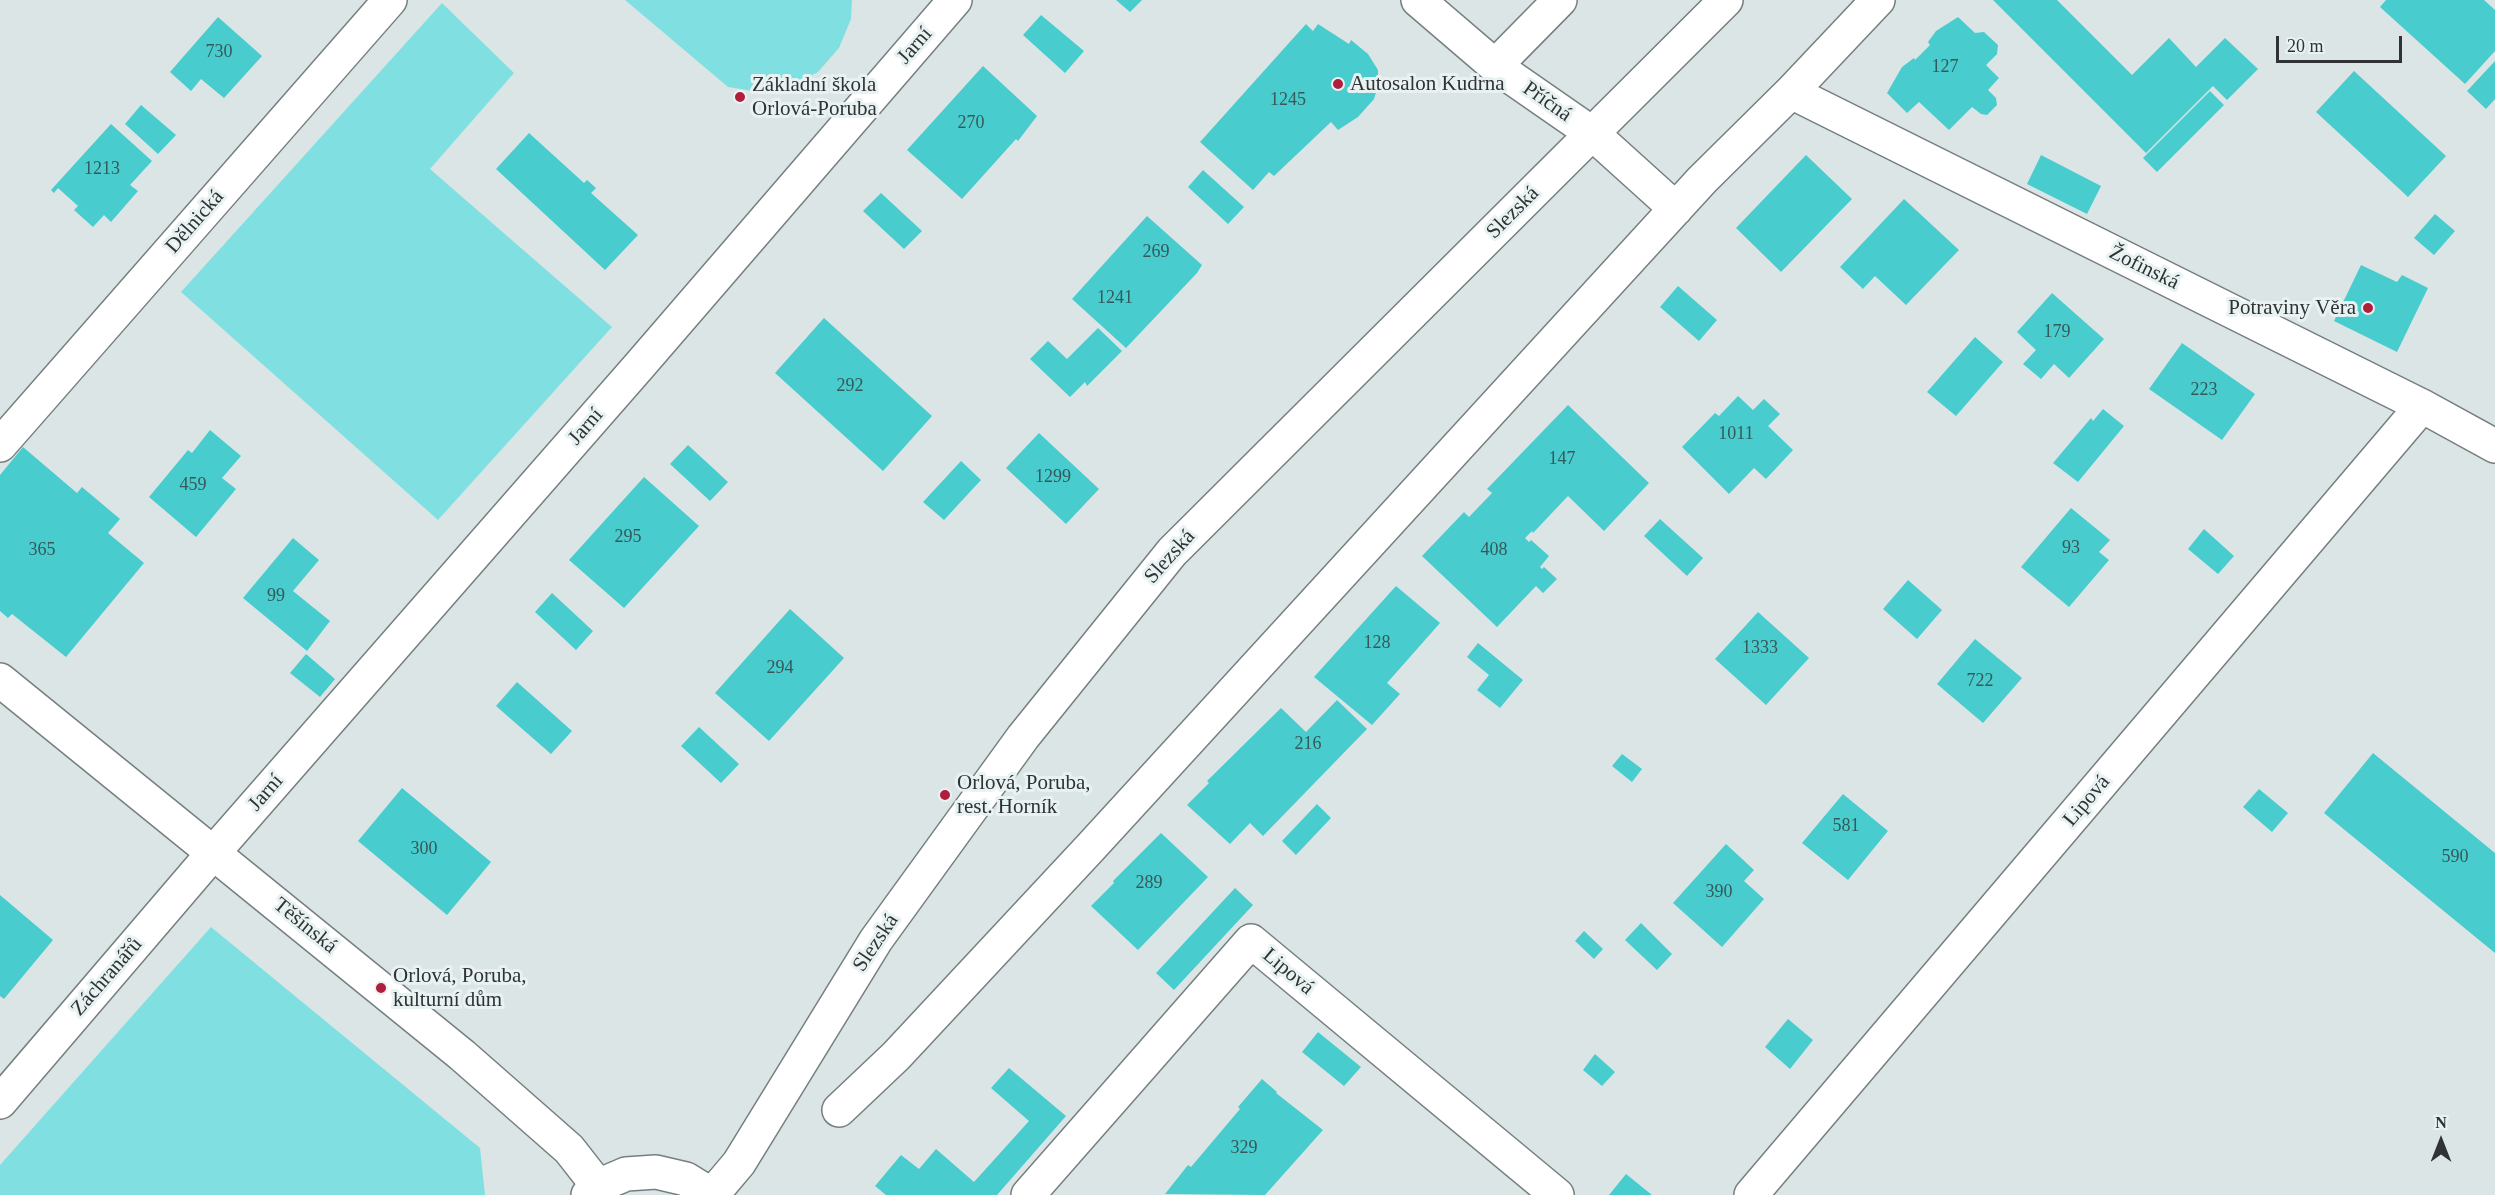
<!DOCTYPE html>
<html>
<head>
<meta charset="utf-8">
<style>
  body { margin:0 }
  #map { position:relative; width:2495px; height:1195px; overflow:hidden; background:#dce5e5; font-family:Georgia,serif }
  canvas { display:block }
  .north { position:absolute; left:2411px; top:1111px; width:60px; height:60px; -webkit-text-stroke:4px #e9f2f2; paint-order:stroke; rotate:0deg; font-size:16px; font-weight:700; line-height:24px; text-align:center; color:#303333 }
  .north::after { content:''; display:block; margin:auto; width:21px; height:27px; background:#303333; clip-path:polygon(50% 0,100% 100%,50% 72%,0 100%) }
  .scale { position:absolute; left:2276px; top:36px; width:126px; height:27px; box-sizing:border-box; border:3px solid #303333; border-top:0; padding-left:8px; font-size:18px; line-height:21px; white-space:nowrap; color:#303333; -webkit-text-stroke:4px #e9f2f2; paint-order:stroke }
</style>
</head>
<body>
<div id="map">
<canvas width="2495" height="1195"></canvas>
<div class="north">N</div>
<div class="scale">20 m</div>
</div>
<script>
const ctx = document.querySelector('canvas').getContext('2d');
ctx.lineJoin = 'round';
function fillPath(path, color) { ctx.fillStyle = color; ctx.fill(path, 'evenodd'); }
const shape = rows => new Path2D(rows.map(r => 'M' + r).join(''));
function trace(path, color, width, dash) { ctx.strokeStyle = color; ctx.lineWidth = width; ctx.lineCap = dash ? 'butt' : 'round'; ctx.setLineDash(dash || []); ctx.stroke(path); }
function label(font, color, halo, rows, align = 'center') {
  ctx.font = font + ' Georgia,serif'; ctx.lineWidth = 6; ctx.setLineDash([]); ctx.textBaseline = 'middle'; ctx.strokeStyle = halo; ctx.fillStyle = color; for (const [text, x, y, turn = 0] of rows) {
    ctx.save(); ctx.translate(x, y); ctx.rotate((+turn || 0) * Math.PI / 180); ctx.textAlign = isNaN(turn) ? turn : align; if (halo) ctx.strokeText(text, 0, 0); ctx.fillText(text, 0, 0); ctx.restore();
  }
}
const green = shape([
  [625,0,852,0,851,19,839,48,818,72,790,87,759,92,728,87],
  [442,3,514,73,430,169,612,327,438,520,181,292],
  [211,927,480,1148,485,1195,0,1195,0,1165]
]);
const building = shape([
  [1116,0,1142,0,1130,12],
  [1993,0,2057,0,2132,75,2169,38,2196,67,2225,38,2258,69,2227,100,2213,86,2146,153],
  [2386,0,2484,0,2495,10,2495,51,2465,84,2380,7],
  [1041,15,1084,51,1065,73,1023,35],
  [218,17,262,56,224,98,201,79,191,91,170,72],
  [1958,17,1975,33,1984,32,1998,45,1997,54,1986,65,1999,78,1988,90,1996,98,1997,105,1987,115,1981,114,1972,107,1949,130,1919,102,1907,113,1887,93,1902,67,1914,58,1915,60,1930,45,1928,42,1936,31],
  [1306,24,1313,31,1318,24,1349,44,1351,40,1368,54,1378,70,1378,86,1374,99,1358,117,1338,130,1331,122,1274,176,1269,172,1253,190,1200,142],
  [2495,61,2495,99,2486,109,2467,91],
  [983,66,1037,116,1018,141,1016,139,962,199,907,150],
  [2354,71,2446,156,2408,197,2316,112],
  [2210,91,2224,105,2157,172,2143,158],
  [141,105,176,135,158,154,125,124],
  [111,124,152,161,130,185,138,191,111,222,104,215,93,227,74,210,78,206,58,188,54,193,51,190],
  [529,133,584,183,587,180,596,188,591,193,638,235,605,270,496,169],
  [1806,155,1852,199,1781,272,1736,228],
  [2041,155,2101,186,2087,214,2027,184],
  [1203,170,1244,207,1228,224,1188,187],
  [881,193,922,231,904,249,863,211],
  [1904,199,1959,250,1906,305,1875,276,1863,289,1840,267],
  [2435,214,2455,231,2434,255,2414,238],
  [1147,216,1202,265,1197,273,1126,348,1072,299],
  [2361,265,2397,282,2402,275,2428,288,2397,352,2334,321],
  [1678,286,1717,320,1699,341,1660,307],
  [2052,293,2104,339,2069,378,2054,364,2041,379,2023,364,2036,350,2017,332],
  [824,318,932,416,883,471,775,373],
  [1098,328,1122,351,1087,386,1085,382,1070,397,1030,359,1048,341,1067,359],
  [1975,337,2003,362,1956,416,1927,392],
  [2182,343,2255,394,2222,440,2149,389],
  [1738,396,1753,410,1764,399,1780,414,1768,426,1793,450,1766,479,1754,468,1729,494,1682,447,1715,413,1719,416],
  [1568,405,1649,483,1604,531,1568,496,1533,533,1532,531,1525,538,1529,542,1531,540,1549,556,1540,567,1542,569,1544,567,1557,579,1543,593,1536,586,1497,627,1422,556,1464,512,1469,517,1492,493,1487,489],
  [2103,409,2124,426,2078,482,2053,463,2091,418,2093,421],
  [210,430,241,456,222,478,236,489,196,537,149,497,188,450,192,453],
  [1039,433,1099,489,1066,524,1006,468],
  [688,445,728,482,710,501,670,464],
  [23,447,77,493,82,487,120,519,108,533,144,563,66,657,12,614,8,618,0,611,0,475],
  [961,461,981,480,944,520,923,502],
  [644,477,699,526,624,608,569,560],
  [2071,508,2110,540,2099,552,2109,560,2069,607,2021,567],
  [1660,519,1703,558,1687,576,1644,536],
  [2204,529,2234,556,2218,574,2188,549],
  [293,538,319,560,293,591,330,621,307,651,243,598],
  [1908,580,1942,610,1917,639,1883,609],
  [1396,586,1440,623,1387,683,1400,694,1372,725,1314,677],
  [552,593,593,631,576,650,535,612],
  [790,609,844,658,769,741,715,693],
  [1758,612,1809,658,1766,705,1715,659],
  [1975,639,2022,678,1983,723,1937,684],
  [1478,643,1523,680,1500,708,1477,690,1489,675,1467,657],
  [306,654,335,679,320,697,290,673],
  [517,682,572,731,551,754,496,706],
  [1337,700,1367,729,1263,836,1250,823,1230,844,1187,805,1209,783,1207,781,1281,708,1306,732],
  [699,727,739,764,721,783,681,746],
  [2373,753,2495,853,2495,953,2324,813],
  [1622,754,1642,769,1632,782,1612,766],
  [402,788,491,862,447,915,358,841],
  [2259,789,2288,813,2272,832,2243,807],
  [1843,794,1888,831,1848,880,1802,843],
  [1317,804,1331,818,1296,855,1282,841],
  [1161,833,1208,877,1138,950,1091,906,1114,883,1113,881],
  [1726,844,1754,870,1744,881,1764,899,1722,947,1673,903],
  [1235,888,1253,905,1174,990,1156,973],
  [0,895,53,940,4,999,0,996],
  [1641,923,1672,954,1657,970,1625,940],
  [1584,931,1603,949,1594,959,1575,941],
  [1788,1019,1813,1040,1790,1069,1765,1047],
  [1318,1032,1361,1067,1344,1086,1302,1052],
  [1595,1054,1615,1072,1602,1086,1583,1070],
  [1009,1068,1066,1116,997,1195,886,1195,875,1186,901,1155,919,1169,936,1149,974,1182,1029,1121,991,1088],
  [1262,1079,1277,1092,1276,1093,1323,1130,1265,1195,1165,1194,1188,1165,1191,1167,1240,1109,1238,1107],
  [1626,1174,1652,1195,1609,1195]
]);
const street = shape([
  [1418,0,1495,66,1593,134,1676,209],
  [1495,66,1560,0],
  [1791,92,2422,406,2495,446],
  [0,445,390,0],
  [0,1102,214,852,640,365,955,0],
  [839,1110,896,1056,1090,848,1702,180,1791,92,1878,0],
  [1028,1195,1251,941,1557,1195],
  [1751,1195,2422,406]
]);
const secondary = shape([
  [0,680,462,1055,569,1149,598,1186],
  [588,1195,598,1186,626,1174,656,1172,686,1179,712,1195],
  [712,1195,739,1163,876,940,1023,737,1172,552,1726,0]
]);
const markers = [
  [1338,84,6,"#b11d3c"],
  [740,97,6,"#b11d3c"],
  [2368,308,6,"#b11d3c"],
  [945,795,6,"#b11d3c"],
  [381,988,6,"#b11d3c"]
];
const numberNames = [
  ["730",219,52],
  ["127",1945,67],
  ["1245",1288,100],
  ["270",971,123],
  ["1213",102,169],
  ["269",1156,252],
  ["1241",1115,298],
  ["179",2057,332],
  ["292",850,386],
  ["223",2204,390],
  ["1011",1736,434],
  ["147",1562,459],
  ["1299",1053,477],
  ["459",193,485],
  ["295",628,537],
  ["93",2071,548],
  ["365",42,550],
  ["408",1494,550],
  ["99",276,596],
  ["128",1377,643],
  ["1333",1760,648],
  ["294",780,668],
  ["722",1980,681],
  ["216",1308,744],
  ["581",1846,826],
  ["300",424,849],
  ["590",2455,857],
  ["289",1149,883],
  ["390",1719,892],
  ["329",1244,1148]
];
const streetNames = [
  ["Jarní",915,46,-49],
  ["Příčná",1547,102,35],
  ["Slezská",1513,213,-45],
  ["Dělnická",195,222,-49],
  ["Žofinská",2144,268,26],
  ["Jarní",586,427,-49],
  ["Slezská",1170,557,-48],
  ["Jarní",266,793,-49],
  ["Lipová",2087,801,-50],
  ["Těšínská",305,926,39],
  ["Slezská",876,943,-56],
  ["Lipová",1288,972,40],
  ["Záchranářů",107,977,-49]
];
const poiNames = [
  ["Autosalon Kudrna",1350,84],
  ["Základní škola",752,85],
  ["Orlová-Poruba",752,109],
  ["Potraviny Věra",2356,308,"right"],
  ["Orlová, Poruba,",957,783],
  ["rest. Horník",957,807],
  ["Orlová, Poruba,",393,976],
  ["kulturní dům",393,1000]
];
fillPath(green, '#80e0e1');
fillPath(building, '#48ccce');
trace(street, '#767f7f', 36);
trace(secondary, '#767f7f', 36);
trace(street, '#fff', 33);
trace(secondary, '#fff', 33);
for (const [x, y, r, color] of markers) { const dot = new Path2D(); dot.arc(x, y, r, 0, 2 * Math.PI); ctx.fillStyle = color; ctx.fill(dot); trace(dot, '#e9f2f2', 2); }
label('18px', '#36595a', null, numberNames);
label('21px', '#303333', '#e9f2f2', streetNames);
label('21px', '#303333', '#e9f2f2', poiNames, 'left');
</script>
</body>
</html>
